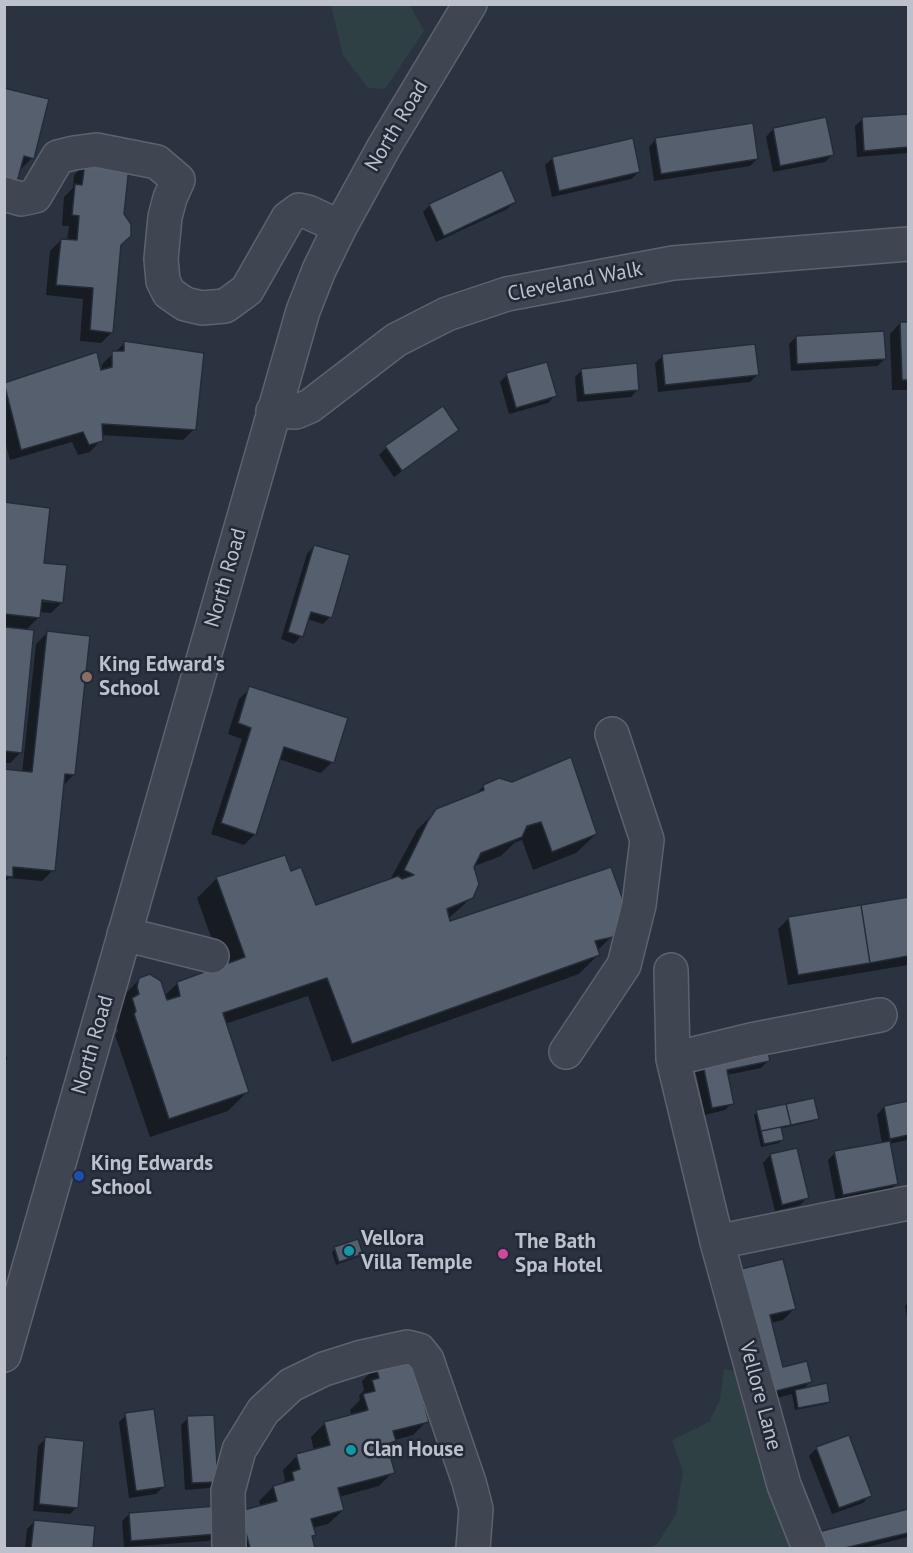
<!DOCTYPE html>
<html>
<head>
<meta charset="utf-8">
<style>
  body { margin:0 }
  #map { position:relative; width:913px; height:1553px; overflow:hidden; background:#2b3341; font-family:"PT Sans",sans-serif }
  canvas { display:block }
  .frame { position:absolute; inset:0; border:6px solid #bcc1cb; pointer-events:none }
</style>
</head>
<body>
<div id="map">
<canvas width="913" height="1553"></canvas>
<div class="frame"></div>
</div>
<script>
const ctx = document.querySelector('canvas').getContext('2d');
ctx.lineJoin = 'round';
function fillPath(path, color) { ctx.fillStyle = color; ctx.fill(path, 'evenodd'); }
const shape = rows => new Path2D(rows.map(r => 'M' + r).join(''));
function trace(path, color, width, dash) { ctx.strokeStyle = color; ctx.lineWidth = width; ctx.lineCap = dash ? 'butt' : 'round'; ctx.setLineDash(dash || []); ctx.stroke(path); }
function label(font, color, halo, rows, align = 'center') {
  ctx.font = font + ' "PT Sans",sans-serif'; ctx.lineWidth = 5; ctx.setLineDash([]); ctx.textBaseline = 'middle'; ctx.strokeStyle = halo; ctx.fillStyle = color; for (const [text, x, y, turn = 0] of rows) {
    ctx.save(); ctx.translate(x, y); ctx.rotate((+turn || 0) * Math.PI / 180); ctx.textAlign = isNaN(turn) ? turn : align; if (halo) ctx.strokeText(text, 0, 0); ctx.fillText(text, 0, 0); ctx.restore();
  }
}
const green = shape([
  [331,5,410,5,424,31,385,89,368,88,343,55],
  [724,1369,737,1371,795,1548,649,1548,658,1543,676,1514,683,1472,672,1440,709,1422,720,1400]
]);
const shadow = shape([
  [4,89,32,158,21,169,19,168],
  [908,116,908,153,857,157,855,126,863,119],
  [773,129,832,155,825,162,773,172,766,137],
  [656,139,757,159,750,166,654,181,649,147],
  [553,158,639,172,631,179,552,197,545,165],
  [85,164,120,245,112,332,101,343,80,341,83,299,46,295,50,251,61,240,67,241,69,226,62,226,64,197,73,188,74,175],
  [514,202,507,209,436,242,423,212,430,205],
  [900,323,908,323,908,390,892,390,890,334],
  [796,337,885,359,877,366,791,371,789,344],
  [125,343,194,429,183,440,101,435,101,440,90,452,78,455,72,442,10,460,4,438,4,384,101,376,102,364],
  [663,356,757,375,750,382,658,392,655,363],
  [582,370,638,389,631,397,577,402,575,377],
  [507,375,555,396,548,403,509,414,500,382],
  [442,408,458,430,394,477,379,455,386,448],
  [4,504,42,564,62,602,51,613,39,612,38,618,25,631,21,752,10,763,4,763,4,630,8,627,4,626],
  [34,598,54,600,54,603,34,601],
  [314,546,330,617,323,624,307,619,301,636,294,644,281,639,307,554],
  [47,633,73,775,63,786,53,870,42,881,9,878,4,882,4,771,22,773,36,644],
  [250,688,332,762,321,773,279,759,255,834,244,845,211,834,242,739,228,734,239,699],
  [484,786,596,834,576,853,533,870,522,840,514,843,501,856,472,867,471,898,448,919,449,923,612,936,597,951,598,955,579,974,332,1062,308,996,225,1024,248,1091,228,1111,150,1137,115,1035,118,1031,113,1018,120,1012,118,1007,120,999,140,979,164,996,178,983,222,967,197,898,217,878,291,873,315,907,390,880,417,830,437,810,473,796],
  [908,898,908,965,788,985,778,929,789,918],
  [4,1046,7,1059,4,1062],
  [768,1061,761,1068,727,1075,732,1103,725,1110,705,1115,695,1069],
  [908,1103,908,1140,889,1144,897,1184,889,1191,836,1202,828,1160,835,1153,882,1144,877,1115,884,1107],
  [757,1112,817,1118,814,1121,779,1129,782,1140,779,1143,761,1147,754,1115],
  [770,1155,807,1198,800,1205,775,1211,763,1163],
  [335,1249,361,1254,358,1257,336,1265,332,1252],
  [731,1281,794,1309,783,1320,771,1323,782,1368,811,1381,802,1390,829,1401,826,1404,795,1410,792,1394,761,1402],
  [908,1303,908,1323,905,1306],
  [376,1367,427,1421,413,1435,395,1440,387,1449,393,1472,379,1486,339,1497,343,1510,328,1524,312,1528,314,1534,310,1538,313,1548,233,1548,261,1507,259,1501,273,1487,280,1485,285,1480,283,1470,297,1456,314,1451,311,1437,325,1423,352,1416,350,1410,360,1400,359,1396,364,1390,362,1381],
  [126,1415,163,1487,156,1494,129,1498,119,1422],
  [188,1418,217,1481,209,1488,185,1490,181,1425],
  [45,1439,77,1507,70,1514,33,1511,38,1446],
  [817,1448,870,1495,863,1503,832,1514,809,1456],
  [908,1511,908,1537,864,1548,813,1548,819,1533],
  [129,1514,217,1533,209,1541,124,1547,122,1521],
  [34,1522,93,1528,91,1548,25,1548,27,1529]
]);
const building = shape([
  [4,88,49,99,34,159,24,156,17,182,4,179,4,88],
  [908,114,908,147,864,151,862,117,908,114],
  [826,117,834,155,780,166,773,128,826,117],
  [753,123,758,159,661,174,655,138,753,123],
  [633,138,640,172,559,191,552,157,633,138],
  [85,163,129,167,124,214,131,224,131,236,121,245,113,333,90,330,93,288,56,285,61,239,77,240,79,216,72,215,75,184,82,185,85,163],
  [502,170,516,202,444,236,429,204,502,170],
  [900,322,908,322,908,380,902,380,900,322],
  [884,331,886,359,797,364,796,336,884,331],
  [124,341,204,353,196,430,102,424,103,441,89,445,83,432,21,450,4,383,97,352,101,370,112,367,112,351,124,351,124,341],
  [755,344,759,375,665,385,662,354,755,344],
  [547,362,557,396,516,408,506,373,547,362],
  [637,363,639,390,584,395,581,369,637,363],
  [443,406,459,430,402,471,385,446,443,406],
  [4,502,50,508,44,563,67,565,63,603,42,600,40,618,4,614,4,502],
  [314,545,350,555,332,618,311,612,303,637,288,632,314,545],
  [5,627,34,630,22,753,4,751,5,627],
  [47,631,90,636,75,775,65,774,55,871,13,867,13,877,4,876,4,769,32,772,47,631],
  [249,686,348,718,334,763,284,747,256,835,221,823,251,728,238,723,249,686],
  [571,757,597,834,552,852,541,822,527,826,522,837,481,853,474,867,479,884,473,898,447,909,450,921,611,867,626,908,613,937,595,941,600,955,352,1044,327,978,223,1013,249,1092,169,1119,134,1014,136,1011,132,998,139,994,137,987,139,978,150,974,161,981,167,1000,180,996,177,982,245,957,216,877,285,855,291,871,301,867,316,905,398,876,402,879,414,875,404,870,428,821,436,809,484,790,483,785,499,778,512,782,571,757],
  [908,897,908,956,870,963,861,905,908,897],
  [861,905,870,963,798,975,788,917,861,905],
  [767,1047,770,1061,727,1070,734,1104,712,1108,702,1060,767,1047],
  [814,1098,819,1119,791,1125,786,1104,814,1098],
  [908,1101,908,1135,890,1139,884,1106,908,1101],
  [786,1104,791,1125,761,1131,756,1110,786,1104],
  [781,1127,784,1140,764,1144,761,1131,781,1127],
  [890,1141,898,1184,843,1195,834,1151,890,1141],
  [797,1148,809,1198,782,1205,770,1154,797,1148],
  [358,1239,363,1254,339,1262,334,1247,358,1239],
  [783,1259,796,1309,770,1315,783,1367,807,1361,812,1382,772,1392,741,1269,783,1259],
  [411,1356,429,1422,393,1431,396,1441,387,1444,395,1473,338,1488,344,1510,311,1519,316,1535,312,1536,315,1548,250,1548,240,1511,277,1501,273,1486,294,1480,292,1472,300,1469,296,1454,330,1445,324,1422,368,1410,363,1394,375,1391,372,1380,379,1378,375,1365,411,1356],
  [827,1383,830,1402,798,1408,795,1390,827,1383],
  [154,1409,165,1487,136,1491,125,1413,154,1409],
  [214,1415,218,1482,192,1483,187,1416,214,1415],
  [849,1435,872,1496,839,1508,816,1447,849,1435],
  [45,1437,84,1441,78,1508,39,1504,45,1437],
  [216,1506,218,1534,131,1541,129,1513,216,1506],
  [908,1509,908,1533,845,1548,822,1548,818,1532,908,1509],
  [34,1520,95,1526,93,1548,31,1548,34,1520]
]);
const minor = shape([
  [4,194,21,199,35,196,58,157,74,153,96,150,157,162,178,180,170,198,165,217,161,259,163,281,169,293,185,304,202,308,225,306,247,290,288,218,299,210,308,212,340,227],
  [273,411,296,412,310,406,396,340,447,314,507,294,673,263,908,244],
  [124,934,212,956],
  [671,970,673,1059,717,1242,784,1485,809,1548],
  [566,1052,624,965,639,905,647,840,612,734],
  [673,1059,751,1040,880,1015],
  [717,1242,908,1203],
  [4,1355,303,311,319,270,340,227,384,147,470,4],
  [229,1548,228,1491,239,1450,263,1411,291,1385,324,1369,362,1357,407,1347,419,1350,427,1360,469,1482,476,1509,473,1548]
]);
const markers = [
  [87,677,6,"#8d6e63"],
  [79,1176,6,"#1a4fb4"],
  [349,1251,6,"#0f9aa8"],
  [503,1254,6,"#d1479c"],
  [351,1450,6,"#0f9aa8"]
];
const streetNames = [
  ["North Road",397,126,-59],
  ["Cleveland Walk",575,282,-11],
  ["North Road",226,578,-74],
  ["North Road",93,1045,-74],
  ["Vellore Lane",760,1396,75]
];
const poiNames = [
  ["King Edward's",99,665],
  ["School",99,689],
  ["King Edwards",91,1164],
  ["School",91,1188],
  ["Vellora",361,1239],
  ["Villa Temple",361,1263],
  ["The Bath",515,1242],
  ["Spa Hotel",515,1266],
  ["Clan House",363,1450]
];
fillPath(green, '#2e4043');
fillPath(shadow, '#0007');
fillPath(building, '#565f6e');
trace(building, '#252c39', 1.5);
trace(minor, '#5d636e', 36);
trace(minor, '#3f4551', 33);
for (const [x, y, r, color] of markers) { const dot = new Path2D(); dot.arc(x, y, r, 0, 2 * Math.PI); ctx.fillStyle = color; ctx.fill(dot); trace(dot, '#232a37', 2); }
label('21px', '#bcc1cb', '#232a37', streetNames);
label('bold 21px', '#bcc1cb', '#232a37', poiNames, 'left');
</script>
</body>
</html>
